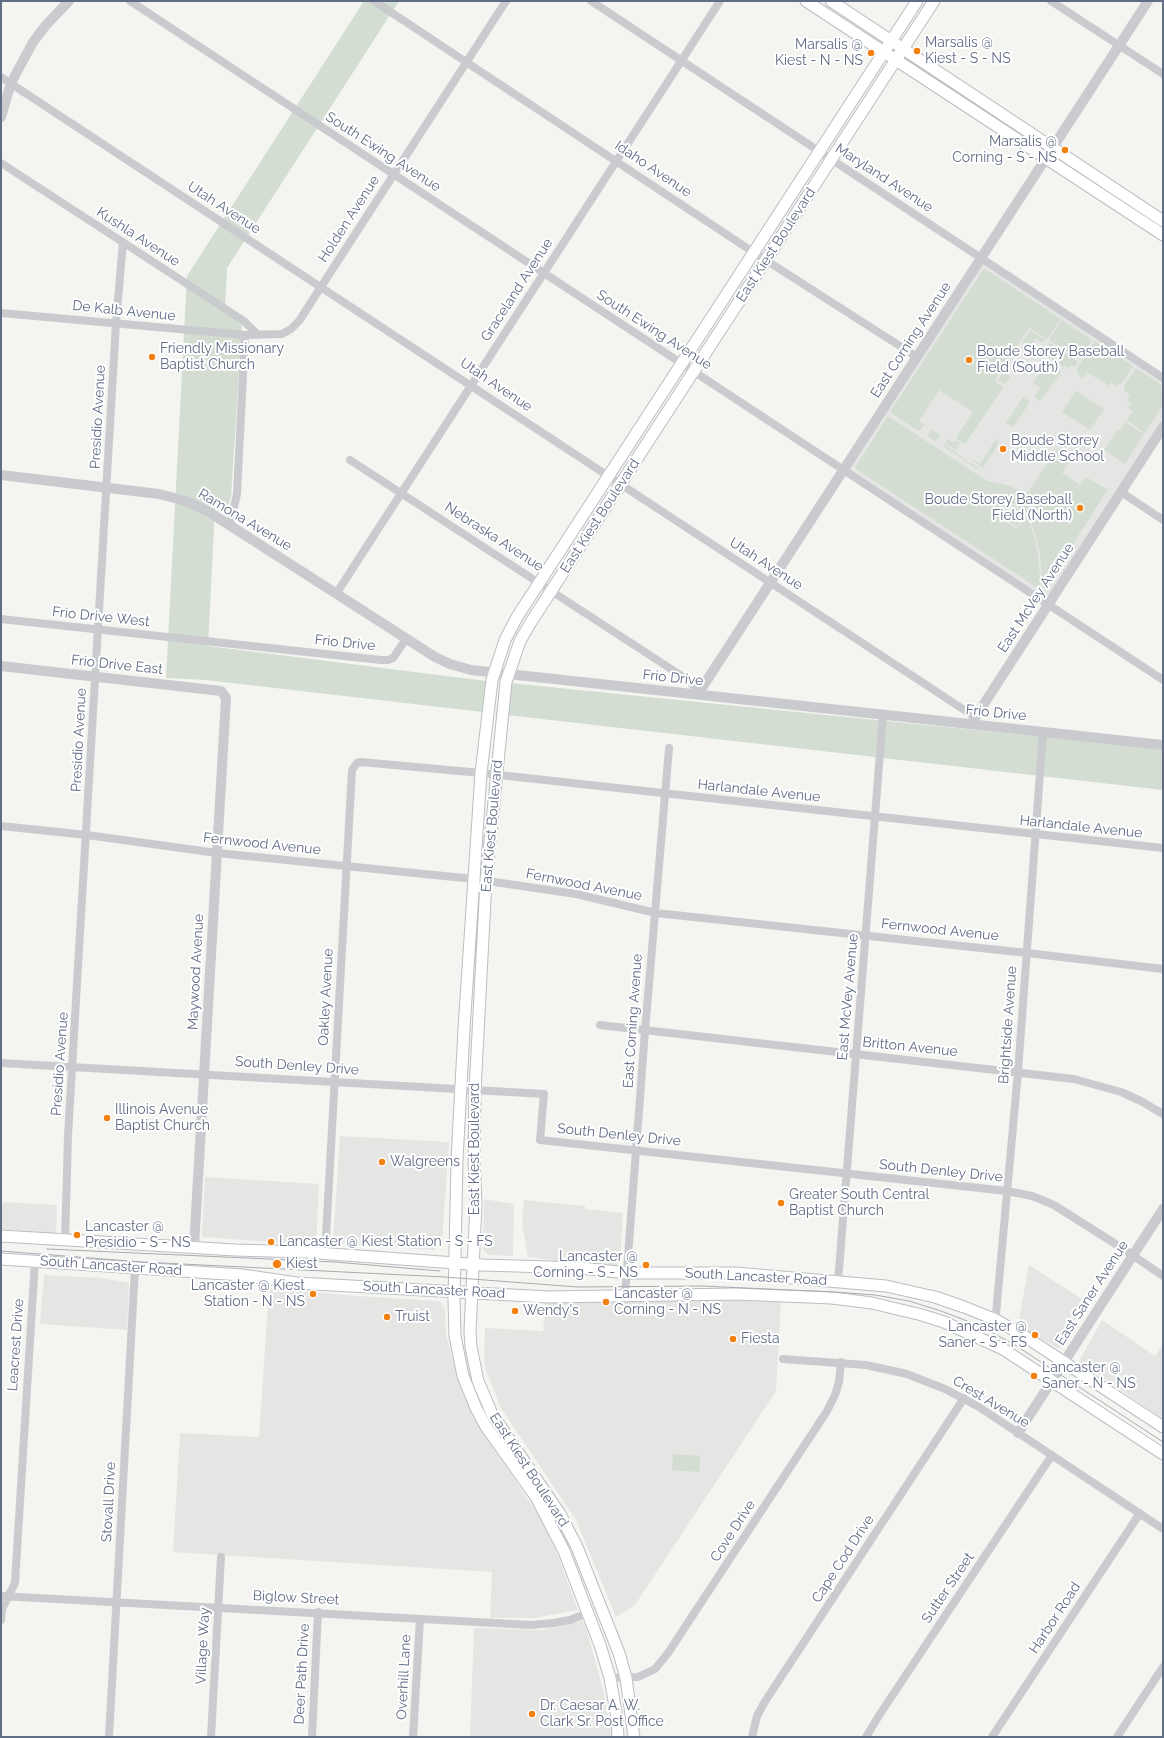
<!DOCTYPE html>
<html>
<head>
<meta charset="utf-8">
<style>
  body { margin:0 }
  #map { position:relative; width:1164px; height:1738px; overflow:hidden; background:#f4f5f0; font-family:Raleway,sans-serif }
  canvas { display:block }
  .frame { position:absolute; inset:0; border:2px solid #616c85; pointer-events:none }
</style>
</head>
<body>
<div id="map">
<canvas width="1164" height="1738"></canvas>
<div class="frame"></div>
</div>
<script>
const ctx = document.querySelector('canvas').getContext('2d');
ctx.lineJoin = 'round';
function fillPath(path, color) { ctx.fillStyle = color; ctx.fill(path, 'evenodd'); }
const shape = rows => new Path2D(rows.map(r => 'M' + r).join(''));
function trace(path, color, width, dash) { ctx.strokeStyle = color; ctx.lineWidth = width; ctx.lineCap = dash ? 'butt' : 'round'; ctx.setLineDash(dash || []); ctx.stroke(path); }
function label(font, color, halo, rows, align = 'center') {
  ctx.font = font + ' Raleway,sans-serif'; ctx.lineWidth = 4; ctx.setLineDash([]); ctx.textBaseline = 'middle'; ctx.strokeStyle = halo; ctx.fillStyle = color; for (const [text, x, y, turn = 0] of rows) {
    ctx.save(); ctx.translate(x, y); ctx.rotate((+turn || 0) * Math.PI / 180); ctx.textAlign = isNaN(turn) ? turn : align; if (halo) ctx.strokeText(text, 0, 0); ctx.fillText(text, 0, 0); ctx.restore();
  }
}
const built = shape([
  [982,258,1163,378,1163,428,1049,605,843,470],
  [340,1136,449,1142,442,1243,434,1250,333,1243],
  [205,1177,319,1184,316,1245,202,1237],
  [484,1199,514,1204,513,1256,489,1255,483,1250],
  [524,1200,585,1206,585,1209,623,1213,620,1262,616,1266,581,1264,528,1257,522,1222],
  [1,1202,57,1205,56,1234,1,1229],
  [1029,1265,1090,1304,1059,1349,1018,1325],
  [44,1275,101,1278,129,1283,127,1330,40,1324],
  [269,1288,358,1296,439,1301,445,1308,446,1335,462,1392,475,1420,543,1522,557,1553,578,1610,534,1618,490,1618,492,1572,173,1552,180,1433,259,1437],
  [546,1299,678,1299,781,1302,776,1391,635,1605,616,1617,576,1520,501,1408,488,1376,484,1362,485,1328,543,1331],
  [1102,1320,1155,1356,1163,1344,1163,1420,1079,1361],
  [582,1621,585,1624,603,1689,612,1737,470,1737,474,1628,541,1630]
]);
const green = shape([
  [364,1,399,1,227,268,225,312,242,324,231,497,225,514,215,508,208,646,486,681,483,712,206,680,166,678,187,276],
  [985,269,1061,319,1047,339,1029,328,995,380,997,382,996,384,1002,385,1001,387,1003,388,965,444,957,439,957,436,973,412,939,390,919,421,925,425,920,430,918,431,890,412,983,270],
  [1062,320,1092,340,1080,360,1049,340],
  [1030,330,1046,340,1041,342,1036,339,1031,346,1022,342],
  [1095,341,1133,366,1121,385,1119,384,1117,386,1111,382,1109,386,1087,372,1083,378,1078,375,1079,372,1076,370],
  [1049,342,1078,362,1075,367,1072,365,1067,369,1067,366,1063,367,1049,357,1053,351,1048,347],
  [1021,344,1004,372,1010,377,1006,384,1003,383,998,380],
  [1046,362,1061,372,1040,401,1034,397,1040,388,1033,383],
  [1136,368,1163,386,1163,405,1145,433,1127,420,1133,411,1128,408,1131,403,1127,401,1130,394,1124,391,1125,389,1123,387],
  [1076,391,1104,409,1090,430,1062,412],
  [1023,397,1030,402,1013,427,1006,423],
  [888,416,987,481,1011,486,1026,495,1059,447,1056,445,1065,431,1071,435,1058,454,1069,462,1062,473,1080,485,1086,477,1106,489,1109,488,1043,590,1040,553,1029,513,1028,513,1012,503,1002,519,1017,529,1026,516,1027,516,1034,536,1038,554,1041,590,856,469,856,466],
  [1125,422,1144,434,1125,464,1104,450,1117,430,1120,431],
  [931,429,941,435,935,441,928,436],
  [947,439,952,442,956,441,960,443,956,450,945,443],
  [996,439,998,441,996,448,983,468,972,461,971,463,981,470,979,470,943,446,944,444,970,463,973,460,980,464],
  [1013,505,1025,514,1017,527,1004,518],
  [510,683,1163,749,1163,790,507,715],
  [673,1454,700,1456,699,1472,672,1470]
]);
const minor = shape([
  [130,1,1163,680],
  [374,1,747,248,917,357],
  [591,1,1163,378],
  [1051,1,1163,74],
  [1,77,975,717],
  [1,163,244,321,258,335],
  [1,313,245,335,282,334,291,329,299,321,506,1],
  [350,460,691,682,698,694],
  [1121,492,1163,520],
  [230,525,237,494,245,335],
  [336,594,720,1],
  [1,619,381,660,388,660,393,658,406,639],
  [1,826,87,835,217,853,474,879,576,894,656,913,1027,953,1163,969],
  [600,1025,1074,1079,1121,1092,1141,1101,1163,1114],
  [1,1063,544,1094,540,1140,1007,1191,1032,1196,1054,1205,1125,1250,1163,1276],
  [65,1240,68,1136,116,323,123,242],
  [325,1254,352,770,357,763,361,762,481,773,1163,848],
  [838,1282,883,715],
  [625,1296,645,1031,669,748],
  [994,1319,996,1314,1018,1072,1043,732],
  [783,1359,866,1365,907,1374,945,1389,979,1407,1163,1529],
  [1,1596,531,1625,553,1623,570,1620,588,1613],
  [1,1620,2,1609,15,1583,35,1260],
  [610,1678,638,1677,655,1669,668,1653,827,1411,835,1395,839,1382,841,1362],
  [109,1737,135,1268],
  [211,1737,221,1557],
  [312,1737,318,1612],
  [413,1737,420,1619],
  [752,1737,757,1716,764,1703,964,1398],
  [866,1737,880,1714,1052,1455],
  [992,1737,1140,1513],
  [1117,1737,1163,1667]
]);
const tertiary = shape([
  [1,117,11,83,33,42,46,25,69,1],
  [1,475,159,494,186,501,209,512,435,657,450,664,471,670,1163,745],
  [1,666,221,691,226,698,194,1247],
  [698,694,1148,1],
  [971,724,1163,427],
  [1018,1433,1163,1209]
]);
const secondary = shape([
  [806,1,1163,235],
  [831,1,1163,221],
  [1,1236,235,1250,304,1252,483,1265,581,1268,627,1273,735,1273,886,1286,935,1297,964,1307,994,1319,1021,1334,1163,1427],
  [1,1259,242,1275,297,1283,548,1297,737,1294,832,1298,872,1303,922,1315,944,1322,1003,1349,1163,1454],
  [618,1737,617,1718,610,1678,600,1645,564,1551,536,1497,485,1425,476,1408,463,1376,455,1336,454,1300,457,1160,464,1029,481,773,492,680,505,640,517,617,917,1],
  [634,1737,626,1678,619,1653,577,1547,560,1514,492,1414,478,1381,471,1347,470,1331,476,1205,474,1159,475,1090,486,881,506,682,520,641,531,622,934,1]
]);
const tram = shape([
  [47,1249,335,1262,440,1271],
  [1,1251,142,1262,445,1277,578,1287,701,1286,835,1292,875,1295,909,1301,941,1311,980,1326,1015,1345,1163,1442]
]);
const markers = [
  [917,51,4,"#f48012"],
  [871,53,4,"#f48012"],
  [1065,150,4,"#f48012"],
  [152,357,4,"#f48012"],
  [969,360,4,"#f48012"],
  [1003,449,4,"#f48012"],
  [1080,508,4,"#f48012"],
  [107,1118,4,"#f48012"],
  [382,1162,4,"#f48012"],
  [781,1203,4,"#f48012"],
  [77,1235,4,"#f48012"],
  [271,1242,4,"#f48012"],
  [277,1264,5,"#f48012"],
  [646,1265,4,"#f48012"],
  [313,1294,4,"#f48012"],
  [606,1302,4,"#f48012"],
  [515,1311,4,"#f48012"],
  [387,1317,4,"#f48012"],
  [1035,1335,4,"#f48012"],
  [733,1339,4,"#f48012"],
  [1034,1376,4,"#f48012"],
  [532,1714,4,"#f48012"]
];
const poiNames = [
  ["Marsalis @",925,43],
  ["Kiest - S - NS",925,59],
  ["Marsalis @",863,45,"right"],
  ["Kiest - N - NS",863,61,"right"],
  ["Marsalis @",1057,142,"right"],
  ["Corning - S - NS",1057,158,"right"],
  ["Friendly Missionary",160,349],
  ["Baptist Church",160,365],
  ["Boude Storey Baseball",977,352],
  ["Field (South)",977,368],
  ["Boude Storey",1011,441],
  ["Middle School",1011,457],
  ["Boude Storey Baseball",1072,500,"right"],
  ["Field (North)",1072,516,"right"],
  ["Illinois Avenue",115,1110],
  ["Baptist Church",115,1126],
  ["Walgreens",390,1162],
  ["Greater South Central",789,1195],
  ["Baptist Church",789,1211],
  ["Lancaster @",85,1227],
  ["Presidio - S - NS",85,1243],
  ["Lancaster @ Kiest Station - S - FS",279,1242],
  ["Lancaster @",638,1257,"right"],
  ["Corning - S - NS",638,1273,"right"],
  ["Kiest",286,1264],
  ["Lancaster @ Kiest",305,1286,"right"],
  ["Station - N - NS",305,1302,"right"],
  ["Lancaster @",614,1294],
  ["Corning - N - NS",614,1310],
  ["Wendy's",523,1311],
  ["Truist",395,1317],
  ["Lancaster @",1027,1327,"right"],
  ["Saner - S - FS",1027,1343,"right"],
  ["Fiesta",741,1339],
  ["Lancaster @",1042,1368],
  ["Saner - N - NS",1042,1384],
  ["Dr. Caesar A. W.",540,1706],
  ["Clark Sr. Post Office",540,1722]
];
const streetNames = [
  ["South Ewing Avenue",383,152,33],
  ["Idaho Avenue",653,169,34],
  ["Maryland Avenue",884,178,33],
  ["Utah Avenue",224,208,33],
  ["Holden Avenue",349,219,-57],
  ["Kushla Avenue",138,237,33],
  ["East Kiest Boulevard",776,245,-57],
  ["Graceland Avenue",517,290,-57],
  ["De Kalb Avenue",124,311,6],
  ["South Ewing Avenue",654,330,33],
  ["East Corning Avenue",911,340,-57],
  ["Utah Avenue",496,385,34],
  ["Presidio Avenue",98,417,-87],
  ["East Kiest Boulevard",600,516,-57],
  ["Ramona Avenue",245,520,31],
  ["Nebraska Avenue",494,537,33],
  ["Utah Avenue",766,564,33],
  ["East McVey Avenue",1036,598,-57],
  ["Frio Drive West",101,617,6],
  ["Frio Drive",345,643,6],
  ["Frio Drive East",117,665,6],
  ["Frio Drive",673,678,6],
  ["Frio Drive",996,713,6],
  ["Presidio Avenue",79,740,-87],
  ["Harlandale Avenue",759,791,6],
  ["East Kiest Boulevard",492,826,-85],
  ["Harlandale Avenue",1081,827,6],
  ["Fernwood Avenue",262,844,6],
  ["Fernwood Avenue",584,885,11],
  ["Fernwood Avenue",940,930,6],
  ["Maywood Avenue",196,972,-87],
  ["Oakley Avenue",326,997,-87],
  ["East McVey Avenue",848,997,-85],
  ["East Corning Avenue",633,1021,-86],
  ["Brightside Avenue",1008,1025,-86],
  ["Britton Avenue",910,1047,6],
  ["Presidio Avenue",60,1064,-86],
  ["South Denley Drive",297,1066,4],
  ["South Denley Drive",619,1135,6],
  ["East Kiest Boulevard",475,1149,-90],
  ["South Denley Drive",941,1171,6],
  ["South Lancaster Road",111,1266,4],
  ["South Lancaster Road",756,1277,3],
  ["South Lancaster Road",434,1290,3],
  ["East Saner Avenue",1092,1293,-57],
  ["Leacrest Drive",16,1345,-86],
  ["Crest Avenue",991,1402,31],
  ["East Kiest Boulevard",529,1470,57],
  ["Stovall Drive",109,1502,-87],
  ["Cove Drive",733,1531,-57],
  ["Cape Cod Drive",843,1559,-57],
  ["Sutter Street",948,1588,-56],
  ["Biglow Street",296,1598,3],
  ["Harbor Road",1055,1618,-57],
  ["Village Way",203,1646,-87],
  ["Deer Path Drive",302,1674,-87],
  ["Overhill Lane",404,1677,-87]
];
fillPath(built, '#e5e6e4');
fillPath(green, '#d3ddd1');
trace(secondary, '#bbbdc3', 13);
trace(minor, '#c9cbcf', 8);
trace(tertiary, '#c9cbcf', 10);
trace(secondary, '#fff', 11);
trace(tram, '#a8abb2', 1);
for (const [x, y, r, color] of markers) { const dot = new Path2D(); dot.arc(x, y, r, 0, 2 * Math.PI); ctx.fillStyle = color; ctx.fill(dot); trace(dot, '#fff', 1.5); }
label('14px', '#616c85', '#fff', poiNames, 'left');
label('14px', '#616c85', '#fff', streetNames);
</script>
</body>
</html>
